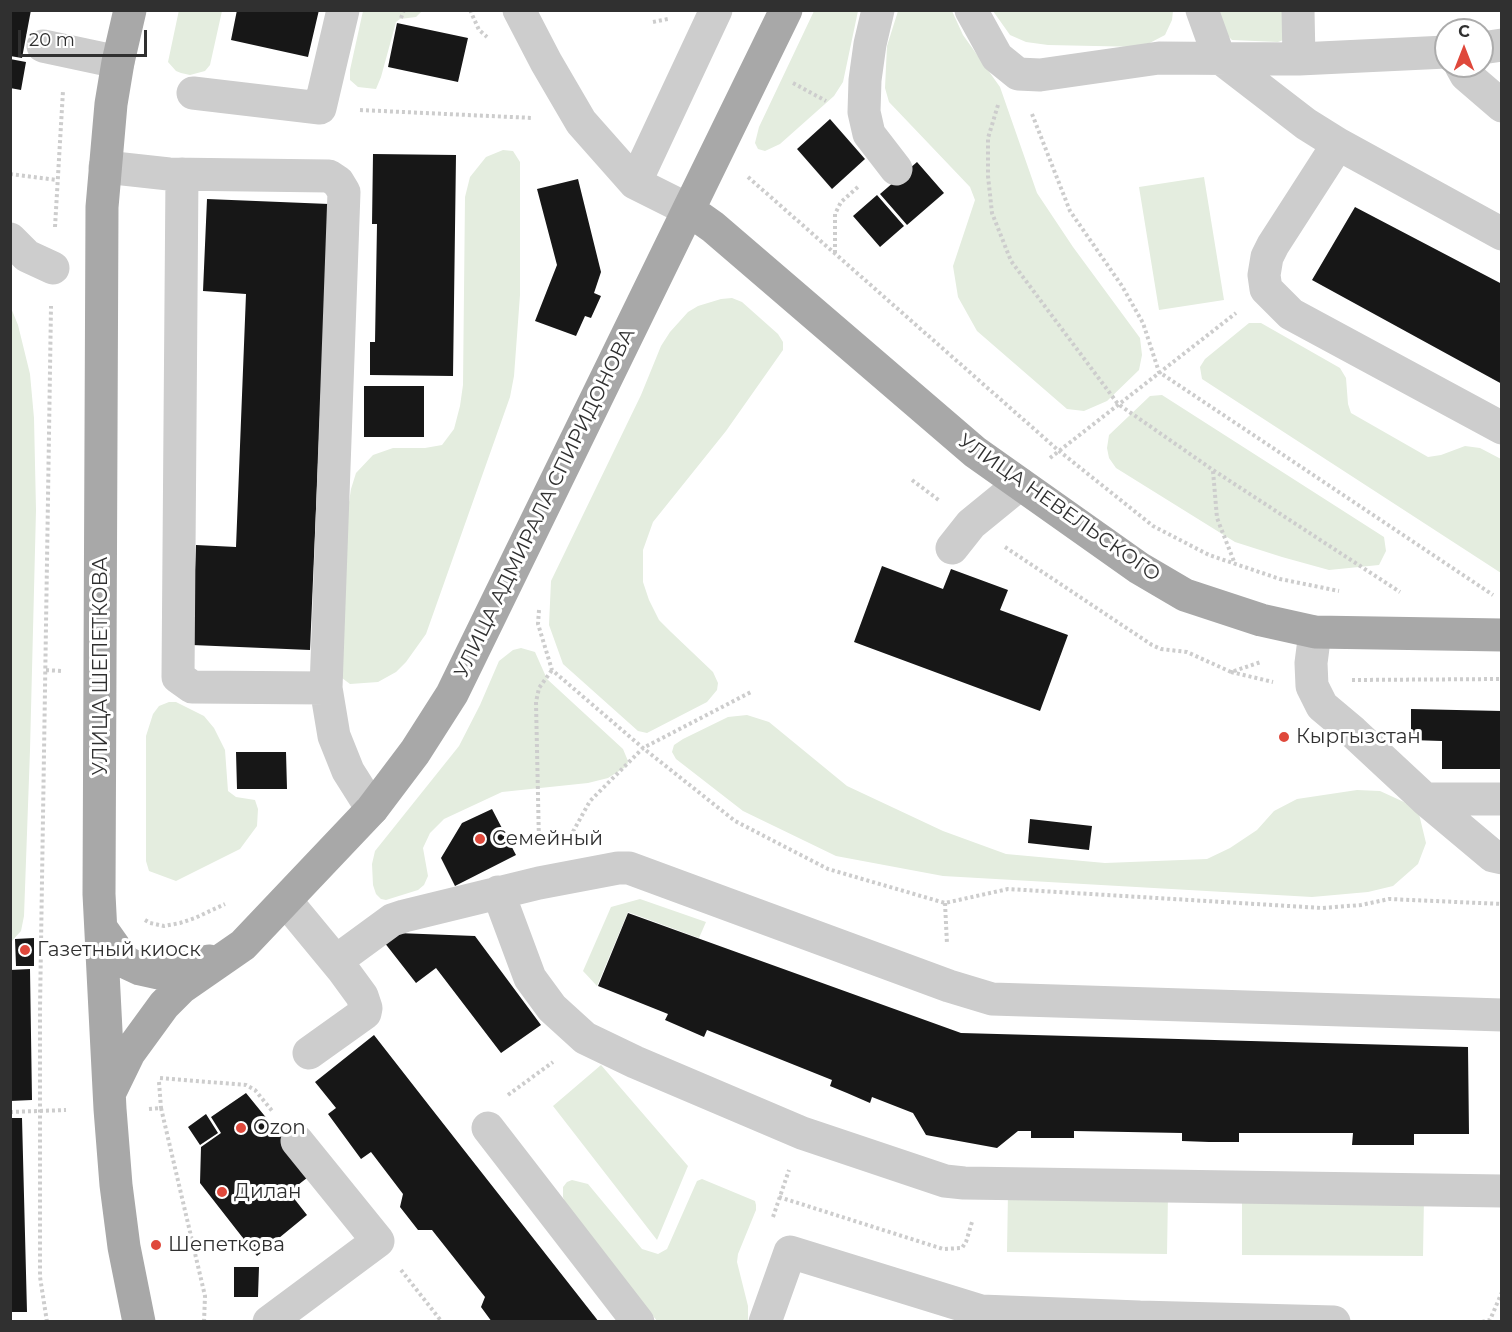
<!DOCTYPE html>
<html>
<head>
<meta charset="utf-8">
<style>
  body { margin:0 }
  #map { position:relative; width:1512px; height:1332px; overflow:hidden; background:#fff; font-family:Montserrat,sans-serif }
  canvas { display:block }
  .frame { position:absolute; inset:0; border:12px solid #303030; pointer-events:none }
  .north { position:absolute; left:1434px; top:18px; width:60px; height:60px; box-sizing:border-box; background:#fff; border:2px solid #acacac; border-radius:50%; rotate:0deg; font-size:16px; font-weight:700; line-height:24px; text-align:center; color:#303030 }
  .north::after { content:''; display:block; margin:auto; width:21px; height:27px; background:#df483b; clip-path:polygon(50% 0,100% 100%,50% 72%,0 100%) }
  .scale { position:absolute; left:18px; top:30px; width:129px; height:27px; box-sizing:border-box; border:3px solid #303030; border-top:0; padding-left:8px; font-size:18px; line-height:21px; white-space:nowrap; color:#303030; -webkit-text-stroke:4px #fff; paint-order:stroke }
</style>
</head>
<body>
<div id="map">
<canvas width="1512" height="1332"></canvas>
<div class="frame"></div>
<div class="north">С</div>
<div class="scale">20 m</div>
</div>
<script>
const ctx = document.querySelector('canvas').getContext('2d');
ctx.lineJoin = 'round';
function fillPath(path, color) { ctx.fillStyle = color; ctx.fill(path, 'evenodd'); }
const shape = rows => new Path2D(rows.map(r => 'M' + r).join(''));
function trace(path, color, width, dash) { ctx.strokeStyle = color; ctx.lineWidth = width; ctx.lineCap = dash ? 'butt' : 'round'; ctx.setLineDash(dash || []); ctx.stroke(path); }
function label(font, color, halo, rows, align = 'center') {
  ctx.font = font + ' Montserrat,sans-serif'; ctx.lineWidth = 6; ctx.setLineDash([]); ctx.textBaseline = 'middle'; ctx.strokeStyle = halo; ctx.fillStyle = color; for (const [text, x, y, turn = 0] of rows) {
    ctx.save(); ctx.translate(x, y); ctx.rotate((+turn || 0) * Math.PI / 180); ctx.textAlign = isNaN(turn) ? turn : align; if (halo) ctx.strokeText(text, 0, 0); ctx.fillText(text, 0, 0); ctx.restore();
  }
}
const green = shape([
  [179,10,222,11,210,65,205,71,190,75,181,73,176,71,168,62],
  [363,11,422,11,416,17,400,19,396,22,381,77,376,89,358,87,350,80,350,70],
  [814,11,858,11,843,82,834,96,780,144,765,151,758,149,755,143,759,127],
  [898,11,952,11,963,35,1000,87,1037,193,1073,247,1140,338,1142,355,1139,370,1107,401,1084,411,1067,409,977,331,958,297,953,266,975,200,970,187,889,102,885,88,887,46],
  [993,11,1173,11,1172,20,1165,35,1142,47,1048,45,1026,42,1010,35],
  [1219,11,1289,11,1286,39,1278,42,1232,40,1226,34],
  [503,150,513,151,520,162,520,295,514,376,510,397,426,634,406,662,396,672,378,682,350,684,342,678,348,509,351,489,356,473,373,455,393,448,425,448,442,445,454,429,460,406,463,385,465,197,470,177,486,157],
  [1204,177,1224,300,1159,310,1139,187],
  [732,298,742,302,778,334,783,342,783,350,726,431,653,522,643,550,643,582,649,600,659,620,671,632,713,672,718,683,717,690,707,702,647,733,638,731,563,664,549,625,551,581,641,395,661,346,670,332,688,312,698,306,721,299],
  [11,308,18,325,30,374,34,418,36,510,30,750,24,916,21,931,11,942],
  [1249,323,1261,323,1340,368,1346,378,1348,404,1351,413,1428,457,1441,455,1465,446,1480,448,1501,459,1501,573,1202,379,1200,367,1205,359],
  [1162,395,1384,537,1386,551,1379,565,1329,570,1282,557,1235,542,1116,468,1109,458,1107,448,1109,435,1150,396],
  [521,648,535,652,547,679,623,749,628,761,627,766,608,778,588,783,502,792,444,819,430,833,423,848,428,876,424,885,418,890,386,900,381,899,376,894,373,885,372,864,375,851,459,746,480,705,499,661,513,650],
  [169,702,176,702,204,716,214,728,225,750,228,791,236,797,255,800,258,809,257,826,240,849,176,881,149,871,146,861,146,736,153,714,159,706],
  [747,715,769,722,847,786,943,831,1006,854,1105,863,1207,859,1230,848,1257,830,1274,811,1297,799,1357,790,1380,791,1404,802,1419,814,1426,843,1418,864,1393,886,1368,892,1312,897,943,876,836,856,743,811,676,759,672,752,674,745,683,739,728,717],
  [640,899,706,922,699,938,628,912,597,986,583,971,611,907],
  [601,1065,688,1166,657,1240,553,1106],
  [702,1179,755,1201,756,1205,756,1210,738,1254,737,1262,748,1306,748,1321,657,1321,566,1205,563,1197,563,1187,567,1182,572,1180,588,1184,642,1249,658,1254,667,1249,697,1181],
  [1008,1192,1168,1194,1167,1254,1007,1252],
  [1242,1195,1424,1197,1423,1256,1242,1255]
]);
const building = shape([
  [10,10,31,10,22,58,10,56],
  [237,10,319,10,308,57,231,40],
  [397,23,468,38,458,82,388,67],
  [10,59,26,62,21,90,10,88],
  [830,119,865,159,832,189,797,149],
  [373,154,456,155,453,376,370,375,370,342,375,342,377,224,372,224],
  [917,162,944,193,907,225,880,194],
  [578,179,601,272,594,293,601,296,591,318,585,316,576,336,535,321,557,265,537,189],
  [877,195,904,226,880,247,853,216],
  [207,199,329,204,310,650,192,645,196,545,236,547,246,294,203,291],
  [1355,207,1502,284,1502,384,1312,280],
  [364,386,424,386,424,437,364,437],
  [882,566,943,589,951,569,1008,590,1000,610,1068,635,1040,711,854,642],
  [1411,709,1502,711,1502,769,1442,769,1442,741,1411,740],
  [236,752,286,752,287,789,237,789],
  [492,809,516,855,455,886,441,858,462,823],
  [1030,819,1092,826,1089,850,1028,843],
  [628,913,961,1033,1468,1047,1469,1134,1414,1134,1414,1145,1352,1145,1353,1133,1239,1133,1239,1142,1209,1142,1182,1141,1182,1133,1074,1131,1074,1138,1031,1138,1031,1131,1018,1131,997,1148,926,1135,913,1113,872,1097,870,1103,847,1093,830,1086,832,1080,707,1030,704,1037,665,1020,668,1014,598,986],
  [397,933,475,936,541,1025,501,1053,436,968,416,983,384,942],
  [34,938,34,966,16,966,15,939],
  [30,969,32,1100,10,1101,10,970],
  [374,1035,431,1108,599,1322,492,1322,481,1307,485,1297,432,1230,418,1230,400,1207,403,1194,371,1152,361,1159,328,1114,336,1108,315,1082],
  [246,1093,312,1174,289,1192,307,1215,257,1256,200,1183,201,1147,221,1133,211,1117],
  [206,1114,218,1133,200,1145,188,1127],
  [10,1118,22,1118,27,1312,10,1312],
  [234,1267,259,1267,258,1297,234,1297]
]);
const path = shape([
  [470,10,479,30,487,37],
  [401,18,404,10],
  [653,22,668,19],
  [793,83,826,101],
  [998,105,988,138,988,176,992,213,1011,261,1118,404,1213,470,1400,592],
  [360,110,533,118],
  [1032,114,1070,211,1122,286,1143,323,1159,372,1493,595],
  [10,174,57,180],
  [748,177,1058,450,1153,526,1209,555,1280,579,1339,591],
  [55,227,63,91],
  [835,253,835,214,841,202,859,186],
  [1050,458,1236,313],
  [1213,471,1217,518,1235,564],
  [912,480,940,501],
  [1005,547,1152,645,1161,649,1187,652,1231,672,1261,662],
  [539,610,538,624,552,670,643,748,735,821,828,869,945,903,1008,889,1322,908,1361,905,1389,899,1502,904],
  [46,670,61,671],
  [1231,672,1273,682],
  [1352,680,1502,679],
  [570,837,590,801,643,748,751,692],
  [539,843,536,702,539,688,552,670],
  [945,903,947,944],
  [145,920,150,923,164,926,180,923,195,918,225,904],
  [160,1078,246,1085,255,1090,273,1112],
  [159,1082,161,1108],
  [508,1095,553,1062],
  [149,1109,161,1108,205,1296,204,1322],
  [10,1112,66,1110],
  [779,1197,943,1249,962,1248,966,1242,972,1222],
  [773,1217,789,1170],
  [401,1270,442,1322],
  [47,1322,40,1277,40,1008,51,306],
  [1482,1322,1490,1320,1502,1292]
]);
const minor = shape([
  [519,10,546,62,581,122,635,183],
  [878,10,870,44,865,80,864,112,869,134,896,169],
  [971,10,997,57,1018,74,1040,75,1159,58,1299,59,1446,52],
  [1202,10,1219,57,1306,124,1338,144,1502,234],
  [1298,10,1299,59],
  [43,46,118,62],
  [1482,48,1502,45],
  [1461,66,1466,75,1502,106],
  [193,93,320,108,343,10],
  [1338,144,1273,245,1267,257,1264,275,1266,289,1291,314,1502,428],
  [105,167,169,174,329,176,338,182,344,192,326,688,334,736,348,771,372,809],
  [182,174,178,677,192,687,326,688],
  [689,210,635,183,716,10],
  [10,239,27,256,53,268],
  [952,548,971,524,1020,484],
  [1315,632,1311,663,1312,686,1322,706,1353,732,1425,799,1493,856,1502,858],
  [1425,799,1502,799],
  [498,892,530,978,552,1008,585,1038,635,1062,802,1133,945,1181,964,1183,1502,1191],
  [286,901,343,970,362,996,366,1008,365,1013,309,1053],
  [336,961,392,920,404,916,539,883,618,868,629,868,949,986,992,999,1502,1015],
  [488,1128,638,1322],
  [981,1311,1139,1317],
  [269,1322,378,1241,297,1141],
  [765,1322,790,1252,981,1311,979,1322],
  [1139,1322,1139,1317,1334,1322]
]);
const major = shape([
  [130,10,118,62,111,104,102,207,99,894,110,1109,116,1185,124,1247,139,1322],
  [689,210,713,227,975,452,1139,568,1185,595,1261,620,1315,632,1502,635],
  [101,928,125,962,140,969,158,973,194,966,209,961],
  [111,1090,129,1053,164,1005,181,988,243,945,372,809,415,752,452,694,786,10]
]);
const markers = [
  [1284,737,6,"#df483b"],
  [480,839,6,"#df483b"],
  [25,950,6,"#df483b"],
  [241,1128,6,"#df483b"],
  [222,1192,6,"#df483b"],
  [156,1245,6,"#df483b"]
];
const streetNames = [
  ["УЛИЦА АДМИРАЛА СПИРИДОНОВА",545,503,-64],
  ["УЛИЦА НЕВЕЛЬСКОГО",1059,508,35],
  ["УЛИЦА ШЕПЕТКОВА",101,666,-90]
];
const poiNames = [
  ["Кыргызстан",1296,737],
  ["Семейный",492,839],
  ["Газетный киоск",37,950],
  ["Ozon",253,1128],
  ["Дилан",234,1192],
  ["Шепеткова",168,1245]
];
fillPath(green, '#e4eddf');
fillPath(building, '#171717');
trace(path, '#cdcdcd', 4, [3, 3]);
trace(minor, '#cdcdcd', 33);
trace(major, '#a8a8a8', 33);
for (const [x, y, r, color] of markers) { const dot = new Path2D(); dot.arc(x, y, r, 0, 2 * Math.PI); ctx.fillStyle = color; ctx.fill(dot); trace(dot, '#fff', 2); }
label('20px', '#303030', '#fff', streetNames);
label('20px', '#303030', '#fff', poiNames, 'left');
</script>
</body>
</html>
